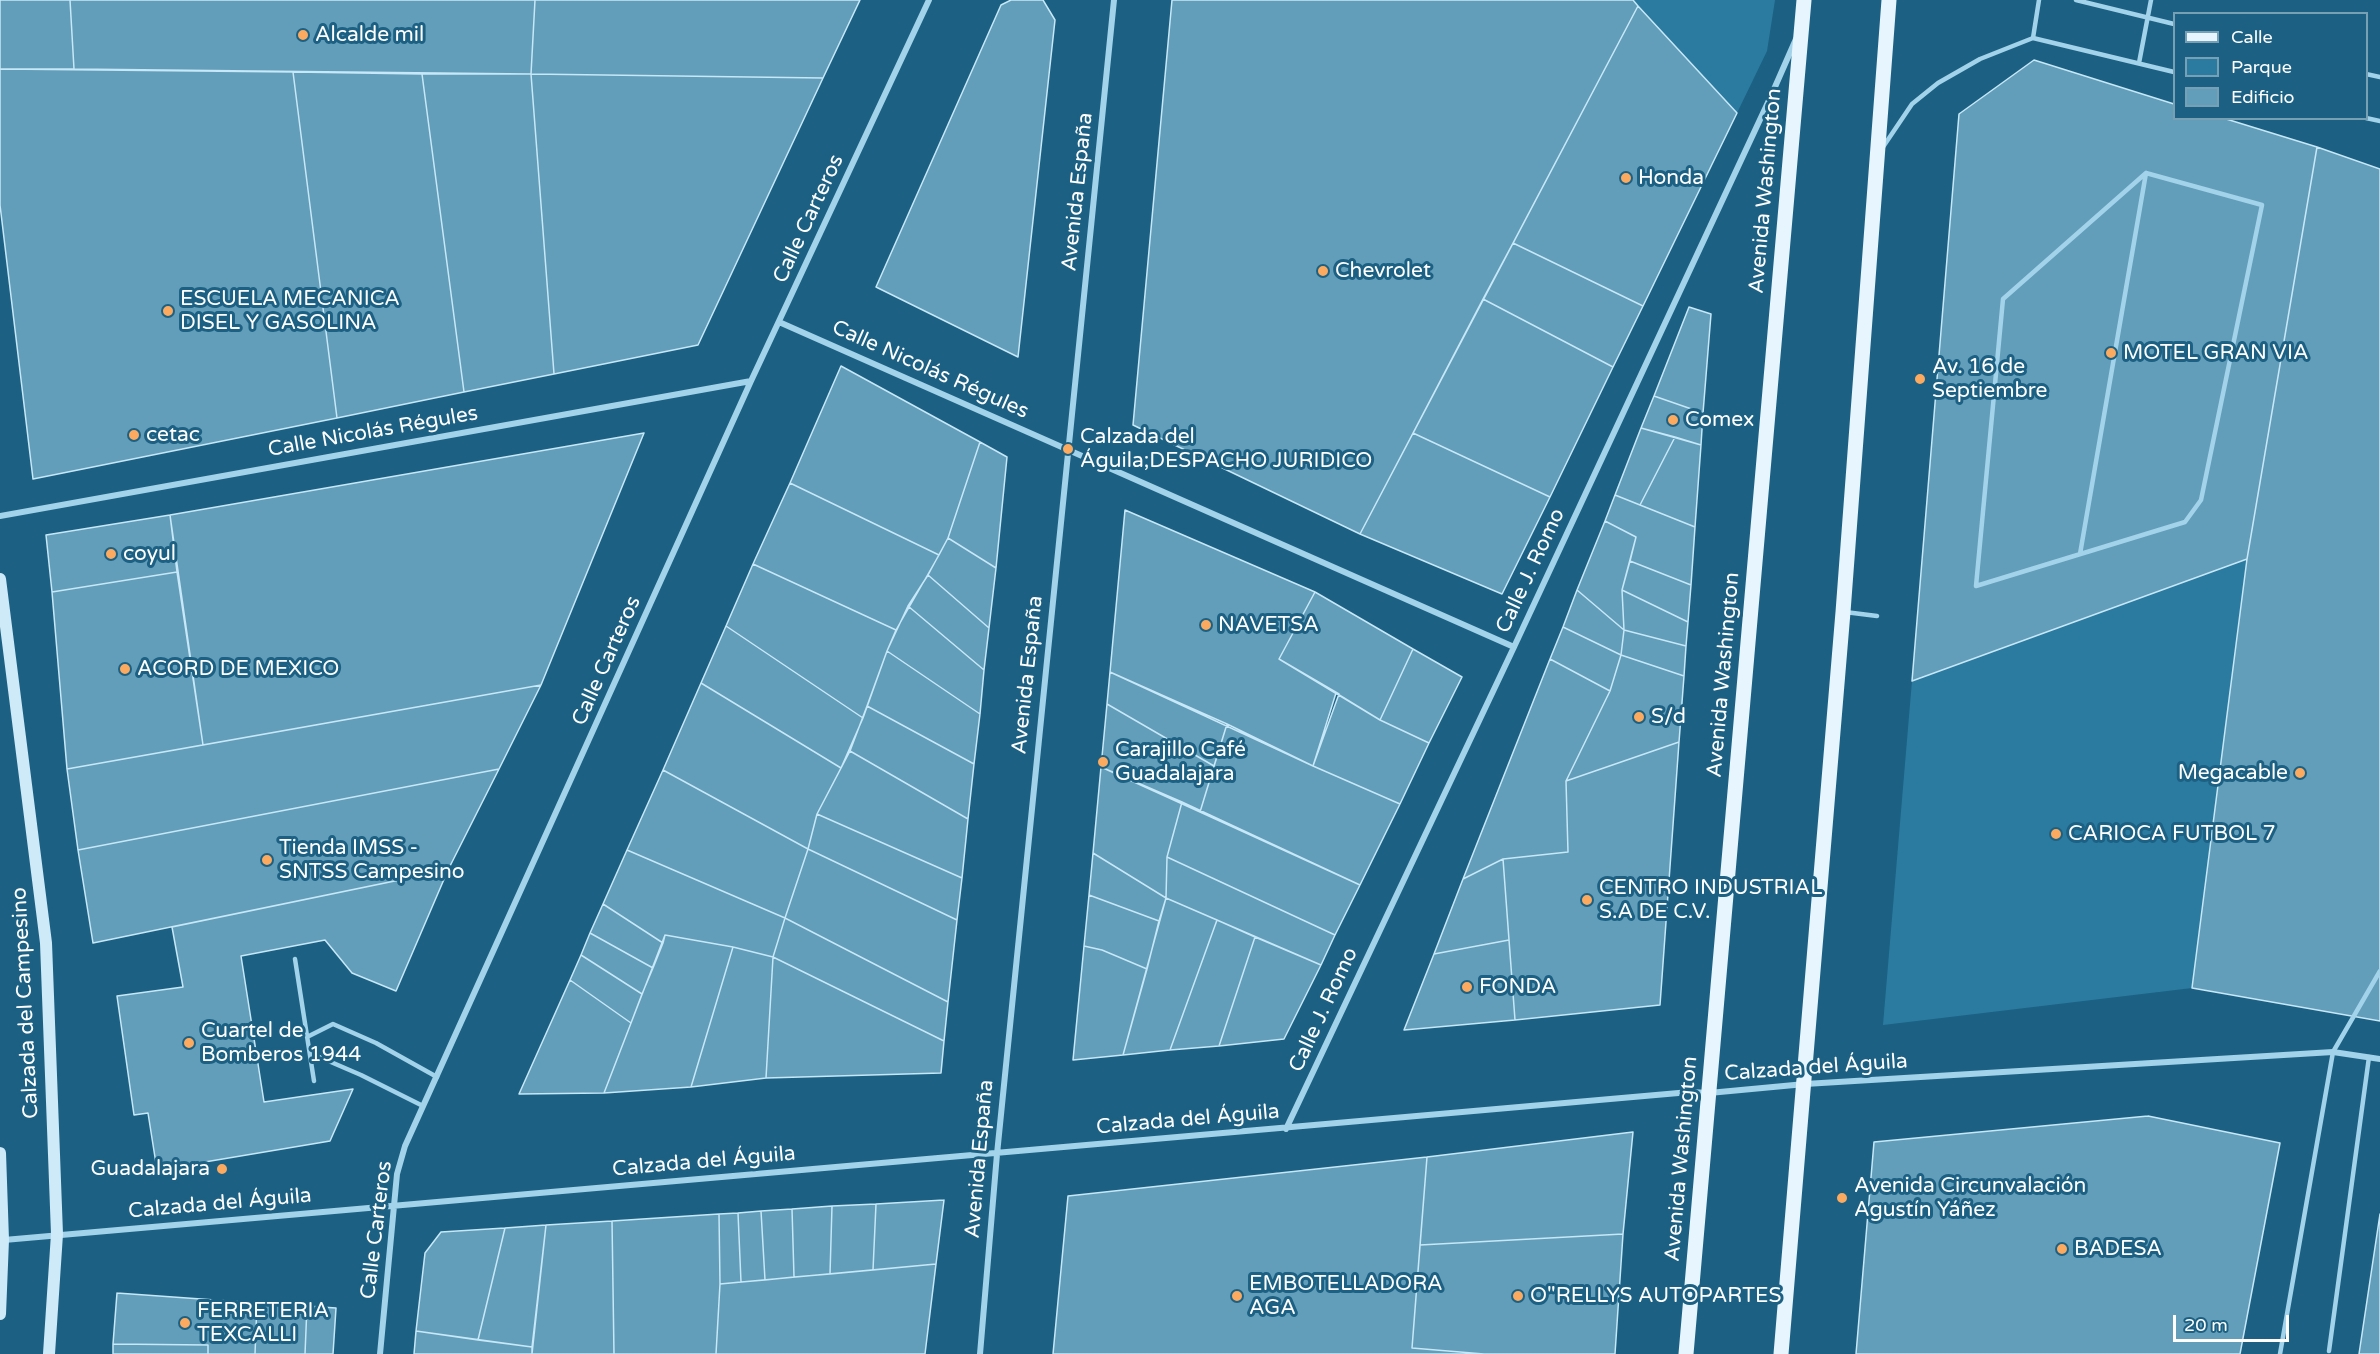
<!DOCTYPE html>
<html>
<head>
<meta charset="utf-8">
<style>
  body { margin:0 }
  #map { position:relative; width:2380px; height:1354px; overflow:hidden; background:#1c6183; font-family:"Varela Round",sans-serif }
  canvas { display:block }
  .legend { position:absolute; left:2173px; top:12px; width:195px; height:108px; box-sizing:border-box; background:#1c6183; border:2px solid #77a0b5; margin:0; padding:8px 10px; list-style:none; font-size:18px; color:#fff }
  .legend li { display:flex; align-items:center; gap:12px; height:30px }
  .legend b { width:30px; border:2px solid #77a0b5 }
  .scale { position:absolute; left:2173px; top:1315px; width:116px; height:27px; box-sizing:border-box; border:3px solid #fff; border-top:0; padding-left:8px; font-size:18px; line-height:21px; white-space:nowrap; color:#fff; -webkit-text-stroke:4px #1c6183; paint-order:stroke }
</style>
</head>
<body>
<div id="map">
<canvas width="2380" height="1354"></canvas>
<ul class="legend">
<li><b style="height:8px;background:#e6f5fe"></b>Calle</li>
<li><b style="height:16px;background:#2b7ba0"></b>Parque</li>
<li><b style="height:16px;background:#629db9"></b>Edificio</li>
</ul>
<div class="scale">20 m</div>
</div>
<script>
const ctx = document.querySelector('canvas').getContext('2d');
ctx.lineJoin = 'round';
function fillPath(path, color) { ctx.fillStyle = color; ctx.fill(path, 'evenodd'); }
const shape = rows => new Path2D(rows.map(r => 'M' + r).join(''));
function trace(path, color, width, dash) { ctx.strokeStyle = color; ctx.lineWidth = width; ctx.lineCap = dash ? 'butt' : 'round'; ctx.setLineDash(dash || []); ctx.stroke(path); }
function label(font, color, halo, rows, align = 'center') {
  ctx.font = font + ' "Varela Round",sans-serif'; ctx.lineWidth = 6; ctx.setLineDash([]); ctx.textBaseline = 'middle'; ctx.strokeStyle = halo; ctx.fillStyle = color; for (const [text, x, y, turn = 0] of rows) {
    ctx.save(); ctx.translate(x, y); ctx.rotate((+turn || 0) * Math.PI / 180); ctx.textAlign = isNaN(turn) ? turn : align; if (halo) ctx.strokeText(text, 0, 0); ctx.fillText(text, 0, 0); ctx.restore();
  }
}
const green = shape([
  [1633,0,1775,0,1767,51,1737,113],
  [2247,559,2192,988,1883,1025,1912,681]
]);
const building = shape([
  [0,0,70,0,74,69,0,69,0,0],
  [70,0,535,0,531,74,74,69,70,0],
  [535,0,860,0,823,78,531,74,535,0],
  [1011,0,1043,0,1055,20,1018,357,876,287,1001,5,1011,0],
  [1172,0,1633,0,1638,6,1360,534,1133,425,1172,0],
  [1638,6,1737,113,1643,306,1513,243,1638,6],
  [2034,60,2174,104,2174,118,2223,118,2317,147,2247,559,1912,681,1959,114,2034,60],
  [0,69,293,72,337,418,33,479,0,205,0,69],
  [293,72,422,74,464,392,337,418,293,72],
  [422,74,531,74,554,374,464,392,422,74],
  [531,74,823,78,698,345,554,374,531,74],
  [2317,147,2380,169,2380,1021,2192,988,2247,559,2317,147],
  [1513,243,1643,306,1613,367,1483,299,1513,243],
  [1483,299,1613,367,1550,497,1413,433,1483,299],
  [1689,307,1711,314,1703,413,1654,396,1689,307],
  [841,366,980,442,948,538,939,555,790,483,841,366],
  [1654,396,1703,413,1701,445,1641,428,1654,396],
  [1641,428,1675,437,1640,505,1615,495,1641,428],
  [644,433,541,685,203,745,170,515,644,433],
  [1413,433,1550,497,1502,594,1360,534,1413,433],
  [1675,437,1701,445,1695,527,1640,505,1675,437],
  [980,442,1007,457,996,568,948,538,980,442],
  [790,483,939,555,896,630,753,564,790,483],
  [1615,495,1695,527,1691,585,1630,561,1636,537,1605,521,1615,495],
  [1125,510,1315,592,1279,659,1339,694,1313,766,1110,672,1125,510],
  [170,515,177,572,52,592,46,535,170,515],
  [1605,521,1636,537,1622,590,1624,630,1577,590,1605,521],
  [948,538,996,568,989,628,928,575,948,538],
  [1630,561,1691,585,1688,622,1622,590,1630,561],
  [753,564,896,630,887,651,863,718,726,626,753,564],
  [177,572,203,745,67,769,52,592,177,572],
  [928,575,989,628,984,670,908,606,928,575],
  [1577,590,1624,630,1621,655,1563,627,1577,590],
  [1622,590,1688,622,1686,646,1624,630,1622,590],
  [1315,592,1413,649,1380,720,1279,659,1315,592],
  [908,606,984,670,980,714,887,651,908,606],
  [726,626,863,718,841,768,701,683,726,626],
  [1563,627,1621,655,1610,691,1550,659,1563,627],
  [1624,630,1686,646,1684,676,1621,655,1624,630],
  [1413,649,1462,677,1429,743,1380,720,1413,649],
  [887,651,980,714,974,764,867,706,887,651],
  [1621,655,1684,676,1679,742,1566,781,1610,691,1621,655],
  [1550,659,1610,691,1566,781,1568,852,1503,859,1463,879,1550,659],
  [1110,672,1227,724,1214,766,1107,704,1110,672],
  [701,683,841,768,817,814,808,849,663,770,701,683],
  [541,685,499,769,78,850,67,769,541,685],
  [1336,693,1380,720,1429,743,1400,804,1313,766,1336,693],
  [1107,704,1214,766,1200,812,1101,767,1107,704],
  [867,706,974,764,968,819,850,751,867,706],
  [1227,724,1313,766,1400,804,1360,885,1200,812,1227,724],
  [1679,742,1660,1005,1515,1020,1503,859,1568,852,1566,781,1679,742],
  [850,751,968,819,962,878,817,814,850,751],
  [1101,767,1182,802,1167,857,1166,898,1093,853,1101,767],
  [499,769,448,870,93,943,78,850,499,769],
  [663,770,808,849,785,918,627,850,663,770],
  [1182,802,1360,885,1335,935,1167,857,1182,802],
  [817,814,962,878,957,920,808,849,817,814],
  [808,849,957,920,948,1002,785,918,808,849],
  [627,850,785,918,773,957,733,947,665,935,663,943,603,904,627,850],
  [1093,853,1166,898,1159,921,1089,895,1093,853],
  [1167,857,1335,935,1321,965,1166,898,1167,857],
  [1503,859,1509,940,1434,954,1463,879,1503,859],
  [448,870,396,991,352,973,325,940,241,956,264,1102,353,1089,330,1141,157,1170,148,1113,134,1115,117,996,183,987,172,927,448,870],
  [1089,895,1159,921,1147,969,1102,950,1084,946,1089,895],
  [1166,898,1217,920,1170,1050,1123,1055,1166,898],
  [603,904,663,943,653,968,590,933,603,904],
  [785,918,948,1002,944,1041,773,957,785,918],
  [1217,920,1255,937,1219,1046,1170,1050,1217,920],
  [590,933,653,968,642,994,581,955,590,933],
  [665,935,733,947,691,1087,604,1093,665,935],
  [1255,937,1321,965,1284,1039,1219,1046,1255,937],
  [1509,940,1515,1020,1404,1030,1434,954,1509,940],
  [1084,946,1102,950,1147,969,1123,1055,1073,1060,1084,946],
  [733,947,773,957,766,1078,691,1087,733,947],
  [581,955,642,994,631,1023,570,980,581,955],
  [773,957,944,1041,941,1073,766,1078,773,957],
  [570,980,631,1023,604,1093,519,1094,570,980],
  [2148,1116,2280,1143,2240,1354,1856,1354,1874,1142,2148,1116],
  [1633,1132,1623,1234,1420,1245,1427,1157,1633,1132],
  [1427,1157,1412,1348,1484,1354,1053,1354,1068,1196,1427,1157],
  [944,1200,936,1264,873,1270,876,1204,944,1200],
  [876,1204,873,1270,830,1274,832,1206,876,1204],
  [832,1206,830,1274,794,1277,792,1209,832,1206],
  [792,1209,794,1277,765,1280,761,1211,792,1209],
  [761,1211,765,1280,741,1282,738,1213,761,1211],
  [738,1213,741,1282,720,1284,719,1214,738,1213],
  [719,1214,720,1284,716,1354,614,1354,612,1221,719,1214],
  [2380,1214,2380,1354,2359,1354,2380,1214],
  [612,1221,614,1354,532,1354,546,1225,612,1221],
  [546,1225,532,1347,478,1340,505,1228,546,1225],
  [505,1228,478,1340,416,1331,425,1253,441,1232,505,1228],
  [1623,1234,1615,1354,1484,1354,1412,1348,1420,1245,1623,1234],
  [936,1264,925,1354,716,1354,720,1284,936,1264],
  [117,1293,257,1303,255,1354,208,1354,208,1345,113,1344,117,1293],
  [257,1303,307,1306,305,1354,255,1354,257,1303],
  [307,1306,336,1308,333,1354,305,1354,307,1306],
  [416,1331,532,1347,532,1354,414,1354,416,1331],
  [113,1344,208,1345,208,1354,113,1354,113,1344]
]);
const lane = shape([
  [2076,0,2174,24],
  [2033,38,2174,72],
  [2033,38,2039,0],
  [2139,63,2151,0],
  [2366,74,2380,77],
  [2366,118,2380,121],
  [1883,147,1912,104,1938,83,1980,59,2033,38],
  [2146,173,2262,205,2201,500,2185,522,1976,586,2003,299,2146,173],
  [2080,554,2146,173],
  [1845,612,1877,616],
  [295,959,314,1081],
  [307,1037,333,1024,376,1043,437,1077],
  [310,1053,361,1075,423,1106],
  [2329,1351,2369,1057],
  [2280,1354,2333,1052,2380,971]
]);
const street = shape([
  [779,322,1514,647],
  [0,516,751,381],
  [1286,1129,1514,647,1771,96,1796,39],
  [4,1240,1690,1092,1709,1093,1805,1084,2333,1052,2380,1059],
  [380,1354,397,1174,405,1146,751,381,929,0],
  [980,1354,997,1154,1114,0]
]);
const secondary = shape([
  [0,579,46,943,57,1234,49,1354],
  [0,1153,3,1240,0,1314]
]);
const primary = shape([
  [1686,1354,1804,0],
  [1781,1354,1843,612,1889,0]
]);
const markers = [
  [303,35,6,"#fbaa60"],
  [1626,178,6,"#fbaa60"],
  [1323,271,6,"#fbaa60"],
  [168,311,6,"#fbaa60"],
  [2111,353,6,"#fbaa60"],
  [1920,379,6,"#fbaa60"],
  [1673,420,6,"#fbaa60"],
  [134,435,6,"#fbaa60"],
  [1068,449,6,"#fbaa60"],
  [111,554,6,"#fbaa60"],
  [1206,625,6,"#fbaa60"],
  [125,669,6,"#fbaa60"],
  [1639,717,6,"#fbaa60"],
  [1103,762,6,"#fbaa60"],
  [2300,773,6,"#fbaa60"],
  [2056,834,6,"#fbaa60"],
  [267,860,6,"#fbaa60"],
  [1587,900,6,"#fbaa60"],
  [1467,987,6,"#fbaa60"],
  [189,1043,6,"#fbaa60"],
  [222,1169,6,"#fbaa60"],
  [1842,1198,6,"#fbaa60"],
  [2062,1249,6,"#fbaa60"],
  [1237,1296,6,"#fbaa60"],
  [1518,1296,6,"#fbaa60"],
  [185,1323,6,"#fbaa60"]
];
const poiNames = [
  ["Alcalde mil",315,35],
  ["Honda",1638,178],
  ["Chevrolet",1335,271],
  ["ESCUELA MECANICA",180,299],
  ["DISEL Y GASOLINA",180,323],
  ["MOTEL GRAN VIA",2123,353],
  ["Av. 16 de",1932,367],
  ["Septiembre",1932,391],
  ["Comex",1685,420],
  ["cetac",146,435],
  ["Calzada del",1080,437],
  ["Águila;DESPACHO JURIDICO",1080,461],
  ["coyul",123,554],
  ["NAVETSA",1218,625],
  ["ACORD DE MEXICO",137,669],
  ["S/d",1651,717],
  ["Carajillo Café",1115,750],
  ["Guadalajara",1115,774],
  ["Megacable",2288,773,"right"],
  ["CARIOCA FUTBOL 7",2068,834],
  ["Tienda IMSS -",279,848],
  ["SNTSS Campesino",279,872],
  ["CENTRO INDUSTRIAL",1599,888],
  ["S.A DE C.V.",1599,912],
  ["FONDA",1479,987],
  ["Cuartel de",201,1031],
  ["Bomberos 1944",201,1055],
  ["Guadalajara",210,1169,"right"],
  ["Avenida Circunvalación",1854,1186],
  ["Agustín Yáñez",1854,1210],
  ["BADESA",2074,1249],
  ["EMBOTELLADORA",1249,1284],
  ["AGA",1249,1308],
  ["O\"RELLYS AUTOPARTES",1530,1296],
  ["FERRETERIA",197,1311],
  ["TEXCALLI",197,1335]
];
const streetNames = [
  ["Avenida Washington",1766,191,-85],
  ["Avenida España",1078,192,-84],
  ["Calle Carteros",809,219,-65],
  ["Calle Nicolás Régules",930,370,24],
  ["Calle Nicolás Régules",373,432,-10],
  ["Calle J. Romo",1531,571,-65],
  ["Calle Carteros",607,661,-66],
  ["Avenida España",1028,675,-84],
  ["Avenida Washington",1724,675,-85],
  ["Calzada del Campesino",26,1003,-93],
  ["Calle J. Romo",1324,1010,-65],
  ["Calzada del Águila",1816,1068,-4],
  ["Calzada del Águila",1188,1120,-5],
  ["Avenida España",980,1159,-85],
  ["Avenida Washington",1682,1159,-85],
  ["Calzada del Águila",704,1162,-5],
  ["Calzada del Águila",220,1204,-5],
  ["Calle Carteros",377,1230,-83]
];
fillPath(green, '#2b7ba0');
fillPath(building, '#629db9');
trace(building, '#c7e8f8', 1.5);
trace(lane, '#a2d3ea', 4.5);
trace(street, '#a2d3ea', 6);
trace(secondary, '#ceeaf8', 12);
trace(primary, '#e6f5fe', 15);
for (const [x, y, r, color] of markers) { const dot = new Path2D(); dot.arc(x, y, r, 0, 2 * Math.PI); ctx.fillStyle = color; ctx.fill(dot); trace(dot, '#1c6183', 2); }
label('21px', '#fff', '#1c6183', poiNames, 'left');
label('21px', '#fff', '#1c6183', streetNames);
</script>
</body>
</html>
